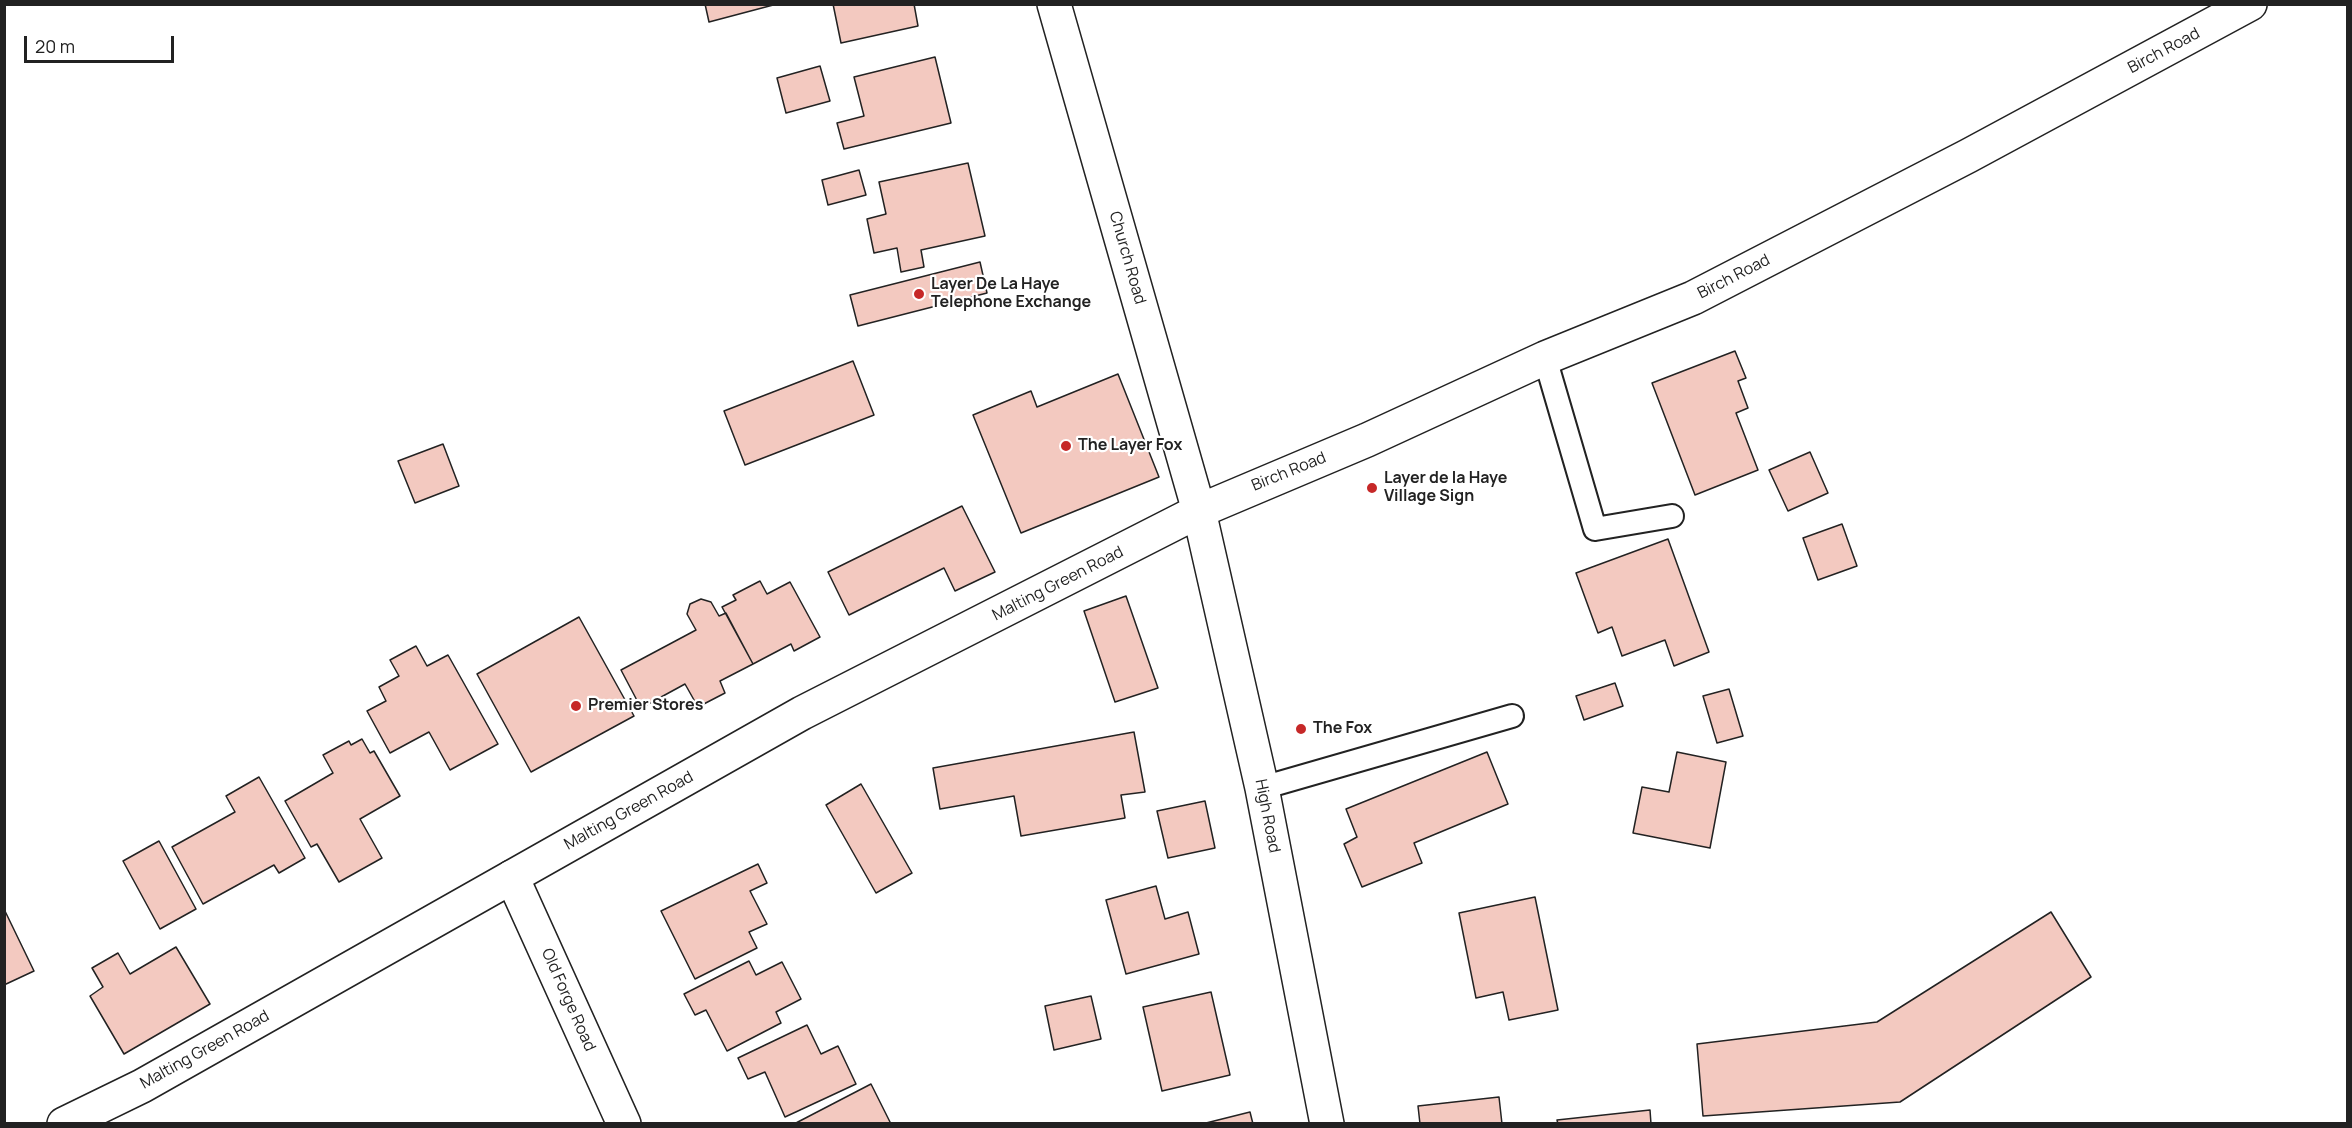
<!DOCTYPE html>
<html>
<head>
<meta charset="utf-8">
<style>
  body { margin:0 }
  #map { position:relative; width:2352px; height:1128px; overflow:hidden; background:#fff; font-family:Manrope,sans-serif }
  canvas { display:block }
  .frame { position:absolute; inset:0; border:6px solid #222; pointer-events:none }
  .scale { position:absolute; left:24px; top:36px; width:150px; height:27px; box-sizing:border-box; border:3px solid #222; border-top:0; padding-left:8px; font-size:18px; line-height:21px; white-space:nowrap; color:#222; -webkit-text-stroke:4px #fff; paint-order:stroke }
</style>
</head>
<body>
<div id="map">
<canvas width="2352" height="1128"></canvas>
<div class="frame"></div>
<div class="scale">20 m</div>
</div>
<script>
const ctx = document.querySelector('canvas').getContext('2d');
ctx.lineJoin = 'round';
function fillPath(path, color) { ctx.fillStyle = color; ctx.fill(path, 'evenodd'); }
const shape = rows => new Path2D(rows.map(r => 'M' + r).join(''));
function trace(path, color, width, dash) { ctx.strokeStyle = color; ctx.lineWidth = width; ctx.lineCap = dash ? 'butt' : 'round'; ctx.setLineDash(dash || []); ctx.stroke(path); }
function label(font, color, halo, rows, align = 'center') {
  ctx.font = font + ' Manrope,sans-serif'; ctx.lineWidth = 4.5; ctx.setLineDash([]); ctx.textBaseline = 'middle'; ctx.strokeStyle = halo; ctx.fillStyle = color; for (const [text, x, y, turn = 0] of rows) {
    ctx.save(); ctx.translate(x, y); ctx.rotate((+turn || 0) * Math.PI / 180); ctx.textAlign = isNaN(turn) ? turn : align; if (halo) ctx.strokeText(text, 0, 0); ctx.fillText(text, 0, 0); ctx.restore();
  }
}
const building = shape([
  [705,4,777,4,709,22,705,4],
  [833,4,914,4,918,26,841,43,833,4],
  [935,57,951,123,844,149,837,123,864,116,854,77,935,57],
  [820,66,830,101,786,113,777,78,820,66],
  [968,163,985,236,921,250,924,267,901,272,897,248,874,253,867,219,886,214,879,182,968,163],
  [859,170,866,195,828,205,822,180,859,170],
  [980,262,987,293,858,326,850,295,980,262],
  [1735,351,1746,378,1738,381,1748,408,1736,413,1758,470,1695,495,1652,383,1735,351],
  [853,361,874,415,745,465,724,411,853,361],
  [1118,374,1159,477,1021,533,973,415,1031,391,1037,407,1118,374],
  [443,444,459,486,415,503,398,461,443,444],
  [1810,452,1828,493,1788,511,1769,470,1810,452],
  [962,506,995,572,955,591,944,568,849,615,828,572,962,506],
  [1842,524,1857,566,1818,580,1803,538,1842,524],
  [1668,539,1709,652,1674,666,1665,640,1622,656,1612,627,1598,633,1576,573,1668,539],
  [760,581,767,594,790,582,820,637,794,651,791,644,753,664,722,607,736,600,733,595,760,581],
  [1126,596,1158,688,1115,702,1084,611,1126,596],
  [701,599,711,602,719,616,726,613,753,664,720,681,725,693,698,707,685,684,641,708,621,670,696,630,687,614,690,604,701,599],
  [579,617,634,716,531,772,477,674,579,617],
  [416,646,427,666,448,655,498,744,450,770,429,732,390,753,367,711,386,701,379,687,399,676,390,660,416,646],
  [1615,683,1623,706,1584,720,1576,696,1615,683],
  [1729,689,1743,736,1717,743,1703,696,1729,689],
  [1134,732,1145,792,1121,795,1125,818,1021,836,1014,796,940,809,933,768,1134,732],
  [362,739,370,753,374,751,400,796,360,819,382,858,339,882,317,844,311,847,285,801,333,773,323,755,349,741,351,745,362,739],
  [1487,752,1508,804,1414,843,1422,863,1362,887,1344,844,1357,837,1346,809,1487,752],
  [1677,752,1726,762,1710,848,1633,833,1642,787,1669,792,1677,752],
  [259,777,305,858,279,873,274,865,203,904,172,847,235,812,226,796,259,777],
  [861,784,912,873,876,893,826,805,861,784],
  [1205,801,1215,848,1168,858,1157,811,1205,801],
  [159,841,196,909,160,929,123,861,159,841],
  [758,864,767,883,750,891,767,924,749,932,757,948,695,979,661,911,758,864],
  [1156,886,1165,919,1188,912,1199,954,1126,974,1106,900,1156,886],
  [1535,897,1558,1010,1509,1020,1503,992,1476,998,1459,913,1535,897],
  [4,909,34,971,4,985,4,909],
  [2051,912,2091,977,1900,1102,1703,1116,1697,1044,1877,1022,2051,912],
  [176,947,210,1004,124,1054,90,996,103,987,92,968,118,953,130,974,176,947],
  [749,961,756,975,782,962,801,999,776,1012,781,1023,727,1051,706,1010,695,1015,684,994,749,961],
  [1211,992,1230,1075,1162,1091,1143,1007,1211,992],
  [1091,996,1101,1039,1054,1050,1045,1006,1091,996],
  [807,1025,821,1054,838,1046,856,1084,785,1117,765,1072,748,1079,738,1058,807,1025],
  [871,1084,891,1124,794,1124,871,1084],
  [1499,1097,1502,1124,1420,1124,1418,1106,1499,1097],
  [1650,1110,1651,1124,1558,1124,1557,1120,1650,1110],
  [1250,1112,1253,1124,1202,1124,1250,1112]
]);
const lane = shape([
  [1545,358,1595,529,1672,516],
  [1262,788,1512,716]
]);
const street = shape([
  [1199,511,1367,440,1545,358,1693,298,1968,156,2250,4],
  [512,877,624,1124]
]);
const secondary = shape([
  [1054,4,1199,511,1262,788,1327,1124],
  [64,1124,142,1086,802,713,1199,511]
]);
const markers = [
  [919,294,6,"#c62828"],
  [1066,446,6,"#c62828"],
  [1372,488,6,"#c62828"],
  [576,706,6,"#c62828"],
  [1301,729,6,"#c62828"]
];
const streetNames = [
  ["Birch Road",2164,51,-28],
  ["Church Road",1127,258,74],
  ["Birch Road",1734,277,-27],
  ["Birch Road",1289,472,-22],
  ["Malting Green Road",1058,584,-27],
  ["Malting Green Road",629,811,-29],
  ["High Road",1267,816,79],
  ["Old Forge Road",568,1000,66],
  ["Malting Green Road",205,1050,-29]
];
const poiNames = [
  ["Layer De La Haye",931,285],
  ["Telephone Exchange",931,303],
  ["The Layer Fox",1078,446],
  ["Layer de la Haye",1384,479],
  ["Village Sign",1384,497],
  ["Premier Stores",588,706],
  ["The Fox",1313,729]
];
fillPath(building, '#f3c9c0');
trace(building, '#222', 1.5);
trace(lane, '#222', 26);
trace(street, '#222', 36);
trace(secondary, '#222', 36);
trace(lane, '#fff', 22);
trace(street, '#fff', 33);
trace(secondary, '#fff', 33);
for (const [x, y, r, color] of markers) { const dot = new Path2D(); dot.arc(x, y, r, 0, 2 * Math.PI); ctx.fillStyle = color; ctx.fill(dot); trace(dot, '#fff', 2); }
label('16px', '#222', '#fff', streetNames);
label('bold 16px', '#222', '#fff', poiNames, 'left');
</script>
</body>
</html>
